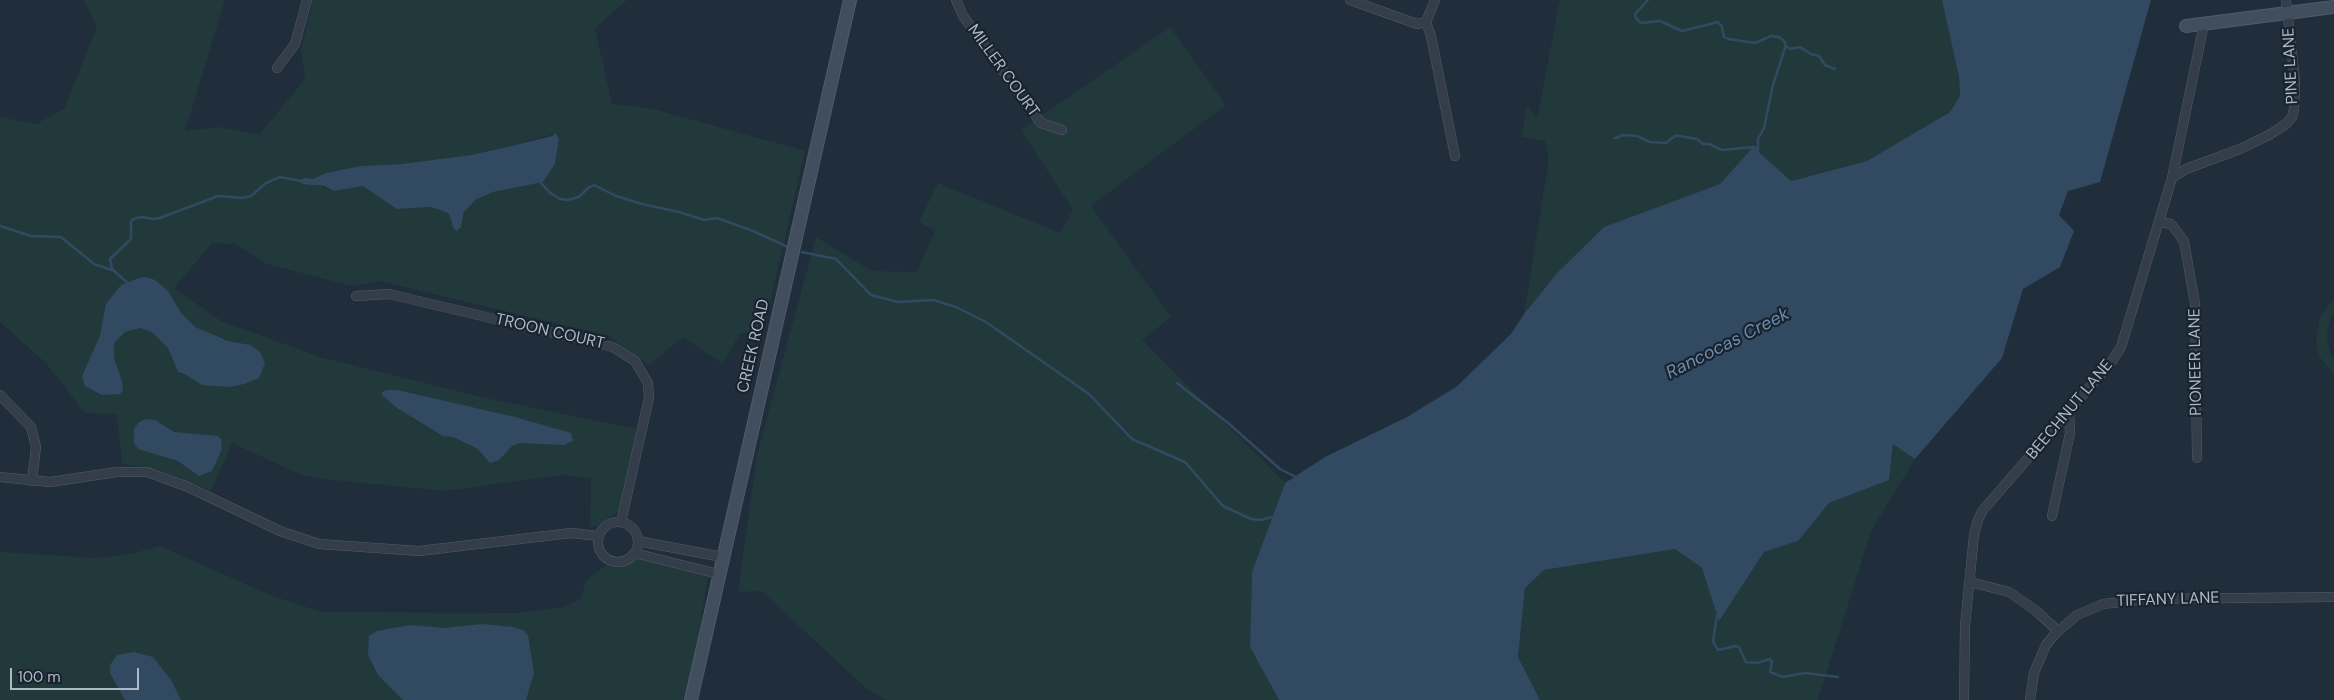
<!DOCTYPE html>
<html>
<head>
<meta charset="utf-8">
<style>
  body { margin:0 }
  #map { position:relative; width:2334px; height:700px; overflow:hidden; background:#202d3a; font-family:"DM Sans",sans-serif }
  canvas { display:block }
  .scale { position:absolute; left:10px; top:668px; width:129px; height:22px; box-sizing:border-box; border:2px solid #aeb9c6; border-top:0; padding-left:6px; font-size:15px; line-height:18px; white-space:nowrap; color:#aeb9c6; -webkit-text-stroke:4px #19232f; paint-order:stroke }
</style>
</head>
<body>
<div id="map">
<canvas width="2334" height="700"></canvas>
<div class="scale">100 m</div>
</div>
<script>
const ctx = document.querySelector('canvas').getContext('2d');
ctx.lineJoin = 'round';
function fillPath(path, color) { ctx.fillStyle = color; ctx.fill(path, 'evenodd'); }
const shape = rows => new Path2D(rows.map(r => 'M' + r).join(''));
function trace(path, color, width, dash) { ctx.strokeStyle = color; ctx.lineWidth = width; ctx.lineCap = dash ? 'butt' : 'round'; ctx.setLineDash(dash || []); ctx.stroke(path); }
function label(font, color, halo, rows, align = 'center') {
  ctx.font = font + ' "DM Sans",sans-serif'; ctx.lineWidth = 4.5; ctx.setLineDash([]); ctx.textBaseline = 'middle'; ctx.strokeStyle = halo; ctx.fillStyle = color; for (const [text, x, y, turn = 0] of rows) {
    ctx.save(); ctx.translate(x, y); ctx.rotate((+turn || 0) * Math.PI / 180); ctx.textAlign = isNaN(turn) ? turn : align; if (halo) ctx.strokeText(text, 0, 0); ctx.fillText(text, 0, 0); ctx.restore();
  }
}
const green = shape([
  [84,0,225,0,185,131,219,127,259,135,305,79,301,50,313,0,627,0,595,28,612,104,650,108,805,151,763,333,740,333,723,364,683,337,649,365,609,336,379,281,352,286,267,264,235,244,212,243,174,288,221,321,323,358,490,399,637,429,619,511,598,525,590,527,591,478,562,475,445,491,322,479,299,474,232,443,211,491,156,469,122,464,117,414,85,413,46,363,0,322,0,117,36,124,64,109,97,27],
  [557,133,559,139,555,164,543,182,493,192,475,200,466,208,461,227,455,230,449,214,443,211,430,207,400,209,363,185,334,191,300,179,313,179,326,173,361,166,401,164,471,155,511,146],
  [1560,0,1942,0,1959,76,1960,96,1950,112,1867,161,1790,181,1753,147,1720,184,1604,227,1558,272,1524,314,1549,159,1545,141,1521,137,1527,107,1537,118],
  [1170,27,1226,105,1091,206,1171,317,1142,340,1285,483,1252,572,1250,647,1279,700,886,700,866,688,761,591,738,592,757,455,816,237,872,271,917,272,935,231,919,222,938,183,1060,233,1073,210,1021,130],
  [2334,298,2334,314,2329,323,2327,336,2329,349,2334,359,2334,375,2319,356,2316,340,2320,316],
  [1893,443,1915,459,1871,531,1818,700,1540,700,1518,657,1525,587,1544,570,1675,549,1702,568,1719,620,1764,552,1798,541,1829,503,1889,480],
  [160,546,270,595,321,612,518,613,563,607,581,599,586,580,608,564,619,565,637,559,708,577,688,700,0,700,0,552,95,558,130,554]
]);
const water = shape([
  [1942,0,2151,0,2100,182,2068,191,2059,215,2074,231,2060,267,2023,289,2002,358,1915,459,1893,444,1889,480,1829,503,1798,541,1764,552,1719,621,1702,568,1675,549,1544,570,1525,588,1518,657,1540,700,1279,700,1250,647,1252,572,1285,483,1325,457,1407,417,1456,387,1511,334,1524,314,1558,272,1604,227,1720,184,1753,147,1791,181,1867,161,1950,112,1960,96,1959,77],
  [556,133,559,139,555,164,543,182,493,192,475,200,464,212,461,227,457,231,454,229,449,214,443,211,430,207,397,209,363,186,334,191,324,186,302,184,299,180,305,178,313,179,326,173,361,166,401,164,471,155,511,146,552,136],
  [146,277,155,280,168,291,181,313,195,327,228,341,250,345,260,352,265,363,259,378,244,384,230,387,202,385,183,373,178,372,168,348,152,332,140,328,125,332,114,343,114,358,122,381,123,390,120,394,102,395,85,386,82,376,100,336,106,304,121,285,139,278],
  [387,390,397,390,515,417,571,433,573,441,564,445,520,443,512,446,499,460,490,463,478,449,453,437,443,436,397,408,382,395,382,392],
  [146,419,155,420,174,432,218,436,221,439,222,449,212,471,199,476,178,461,138,449,134,443,134,429,138,423],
  [483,624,512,627,523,630,528,635,534,673,526,700,403,700,378,675,368,655,369,636,377,631,410,625,444,628],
  [134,652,153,657,171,680,181,700,125,700,110,673,110,665,117,655]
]);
const stream = shape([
  [1648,0,1635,14,1636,18,1641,23,1660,21,1682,31,1718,22,1722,27,1724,37,1728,39,1755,43,1771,36,1779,37,1785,42,1785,48,1773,85,1764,128,1758,139,1758,154],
  [1786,46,1790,49,1800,47,1811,54,1819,56,1825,65,1835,69],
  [1615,138,1624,135,1637,136,1650,142,1666,143,1675,136,1679,136,1697,139,1703,144,1709,144,1722,150,1754,147,1758,150],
  [540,182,549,192,560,199,568,200,579,197,588,188,594,185,616,196,642,204,679,212,704,220,717,218,753,231,788,247],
  [0,226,31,236,61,237,94,264,112,270],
  [802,252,836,259,871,295,898,302,933,300,956,307,986,322,1089,394,1132,439,1185,462,1223,506,1251,519,1260,520,1272,517,1274,519],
  [129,284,112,269,110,259,131,239,131,222,133,219,142,217,153,219,160,218,218,196,243,198,251,196,266,183,280,177,301,181],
  [1177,383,1227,422,1280,469,1296,477],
  [1717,615,1713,642,1718,650,1736,646,1739,647,1746,662,1757,663,1770,659,1772,662,1770,672,1783,677,1805,673,1838,677]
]);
const street = shape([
  [956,0,963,16,1041,123,1062,130],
  [1350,0,1417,24,1426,22,1435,0],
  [1426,22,1431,36,1455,156],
  [277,68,295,44,307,0],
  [2172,178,2186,169,2240,149,2269,135,2286,124,2292,117,2294,109,2295,81,2286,0],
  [2159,222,2171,224,2184,241,2195,304,2197,458],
  [356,296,389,294,613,347,635,361,648,383,649,398,621,522],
  [0,395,31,427,36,447,32,481],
  [0,477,50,482,117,472,147,472,188,487,280,531,319,544,419,551,571,533,599,536],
  [2052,516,2070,433,2069,411],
  '598 542a20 20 0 1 1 40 0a20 20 0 1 1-40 0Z',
  [638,541,722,557],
  [634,553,718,574],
  [1970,582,2009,592,2035,610,2058,631],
  [1964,700,1965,626,1974,535,1978,520,1983,510,2110,364,2121,347,2172,178,2204,24],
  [2030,700,2034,673,2046,645,2055,634,2077,615,2103,604,2147,599,2334,597]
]);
const secondary = shape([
  [2186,26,2334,7],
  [691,700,850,0]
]);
const streetNames = [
  ["PINE LANE",2291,66,-93],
  ["MILLER COURT",1003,71,54],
  ["TROON COURT",550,332,13],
  ["CREEK ROAD",754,346,-77],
  ["PIONEER LANE",2196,362,-91],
  ["BEECHNUT LANE",2070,410,-50],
  ["TIFFANY LANE",2168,600,-2]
];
const waterNames = [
  ["Rancocas Creek",1728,344,-27]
];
fillPath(green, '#22393b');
fillPath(water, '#324962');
trace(stream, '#324962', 2.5);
trace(street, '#515c68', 10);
trace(secondary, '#515c68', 14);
trace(street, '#343e4a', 9);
trace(secondary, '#414e5d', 12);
label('16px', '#aeb9c6', '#19232f', streetNames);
label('italic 18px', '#6d8cac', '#19232f', waterNames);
</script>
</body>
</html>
